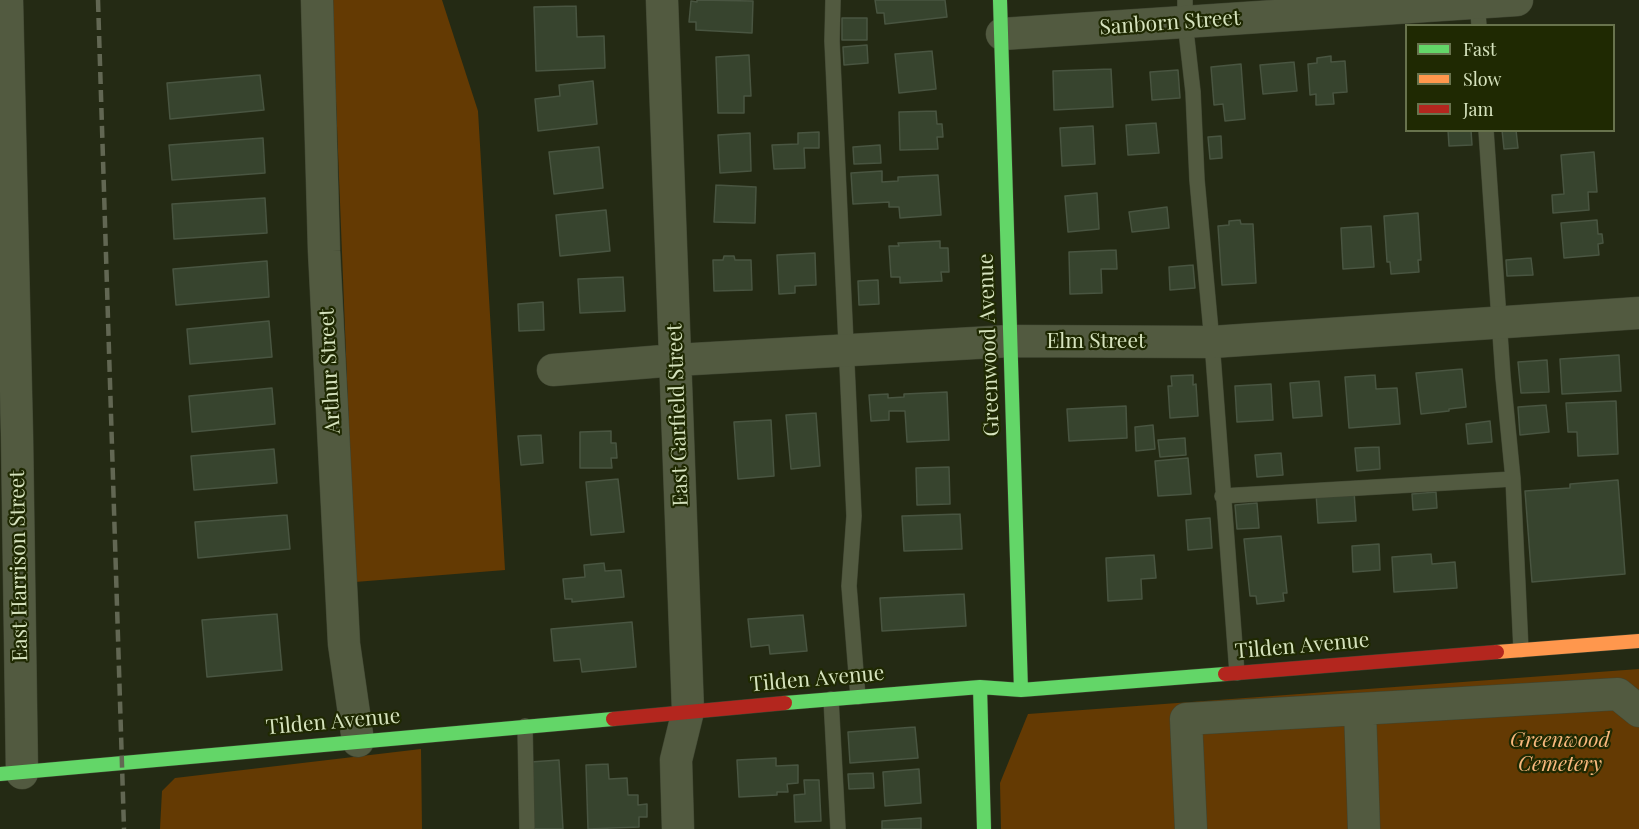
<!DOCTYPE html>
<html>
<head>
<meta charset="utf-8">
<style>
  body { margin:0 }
  #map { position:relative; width:1639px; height:829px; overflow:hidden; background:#242a14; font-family:"Playfair Display",serif }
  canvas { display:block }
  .legend { position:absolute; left:1405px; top:24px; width:210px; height:108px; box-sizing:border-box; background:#1f2902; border:2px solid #68734d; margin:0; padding:8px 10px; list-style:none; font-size:18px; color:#d6e3be }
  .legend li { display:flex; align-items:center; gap:12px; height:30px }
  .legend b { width:30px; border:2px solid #68734d }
</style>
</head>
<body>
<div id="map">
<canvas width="1639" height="829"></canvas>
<ul class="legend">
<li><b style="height:8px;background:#63d668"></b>Fast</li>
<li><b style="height:8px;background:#ff974d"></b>Slow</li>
<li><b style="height:8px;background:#b3261e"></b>Jam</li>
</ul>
</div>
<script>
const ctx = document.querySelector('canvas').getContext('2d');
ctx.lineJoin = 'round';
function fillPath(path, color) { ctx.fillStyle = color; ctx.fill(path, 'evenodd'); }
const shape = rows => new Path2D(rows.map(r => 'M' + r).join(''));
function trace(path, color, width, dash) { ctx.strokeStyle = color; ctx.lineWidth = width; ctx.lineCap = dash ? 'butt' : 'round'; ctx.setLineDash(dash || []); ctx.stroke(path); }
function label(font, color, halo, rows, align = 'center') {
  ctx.font = font + ' "Playfair Display",serif'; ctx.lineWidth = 4.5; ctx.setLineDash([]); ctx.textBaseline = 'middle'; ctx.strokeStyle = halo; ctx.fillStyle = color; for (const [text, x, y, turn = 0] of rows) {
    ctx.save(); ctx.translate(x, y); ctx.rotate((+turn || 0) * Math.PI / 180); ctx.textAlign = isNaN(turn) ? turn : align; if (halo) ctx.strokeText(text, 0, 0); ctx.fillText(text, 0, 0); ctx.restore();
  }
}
const green = shape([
  [332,0,442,0,478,111,505,570,355,582],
  [1639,669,1639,829,1001,829,1000,783,1028,714],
  [421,749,422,829,160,829,162,791,175,778]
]);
const building = shape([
  [697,0,753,1,752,33,696,30,696,22,689,22,691,1,697,2,697,0],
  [875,0,945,0,947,17,885,24,884,13,877,13,875,0],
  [576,6,577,37,604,36,605,68,536,71,534,7,576,6],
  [842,18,867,18,867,40,842,40,842,18],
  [867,45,868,63,844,65,843,47,867,45],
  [932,51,936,89,899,93,895,54,932,51],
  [749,55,751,96,744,96,744,113,718,113,716,57,749,55],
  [1331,56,1331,62,1345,61,1347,92,1333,93,1334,104,1316,105,1316,94,1310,95,1308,64,1317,63,1317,58,1331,56],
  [1294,62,1297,91,1263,94,1260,65,1294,62],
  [1241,64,1245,119,1225,121,1223,104,1214,105,1211,67,1241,64],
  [1111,69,1113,107,1054,110,1053,71,1111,69],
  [1178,70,1180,98,1152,100,1150,72,1178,70],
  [260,75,264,110,170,119,167,83,260,75],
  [593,81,597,124,538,131,535,99,560,96,559,85,593,81],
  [936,111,937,124,942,124,943,137,937,137,938,149,900,150,899,112,936,111],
  [1156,123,1159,153,1128,155,1126,125,1156,123],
  [1093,126,1095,164,1062,166,1060,128,1093,126],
  [1448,130,1471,130,1472,145,1449,146,1448,130],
  [1502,130,1516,130,1518,148,1504,149,1502,130],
  [819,132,819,148,804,148,805,168,774,169,772,145,798,144,798,133,819,132],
  [750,133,751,171,720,173,718,135,750,133],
  [1221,136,1222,158,1210,159,1208,137,1221,136],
  [263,138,265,173,172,180,169,145,263,138],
  [880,145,881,163,854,164,853,147,880,145],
  [599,147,603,188,554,194,549,152,599,147],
  [1594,152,1597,192,1588,192,1589,210,1553,213,1552,195,1564,194,1561,155,1594,152],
  [882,171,882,182,898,181,898,177,938,175,941,215,900,218,899,207,889,207,889,202,853,204,851,173,882,171],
  [716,185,756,187,755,223,714,222,716,185],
  [1097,193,1099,229,1068,232,1065,196,1097,193],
  [265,198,267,233,174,239,172,204,265,198],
  [1167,207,1169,228,1132,232,1129,212,1167,207],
  [606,210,610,251,560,256,556,215,606,210],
  [1418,213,1421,260,1418,260,1419,272,1391,274,1390,262,1387,262,1384,216,1418,213],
  [1240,220,1241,224,1253,224,1256,283,1222,285,1218,226,1229,225,1229,221,1240,220],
  [1597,220,1598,234,1602,234,1603,243,1598,244,1599,255,1564,258,1561,223,1597,220],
  [1371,226,1374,267,1343,269,1341,228,1371,226],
  [940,241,940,248,948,248,949,272,941,272,942,281,900,283,900,277,891,277,889,246,899,246,898,243,940,241],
  [1116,250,1117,269,1101,269,1102,293,1070,294,1069,252,1116,250],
  [815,253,816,285,795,286,795,293,779,294,777,255,815,253],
  [724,256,734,256,735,260,751,260,752,290,714,291,713,260,723,260,724,256],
  [1531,258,1533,275,1507,276,1506,260,1531,258],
  [267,261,269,297,176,305,173,269,267,261],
  [1193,265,1195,288,1170,290,1169,267,1193,265],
  [623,277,625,311,580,313,578,279,623,277],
  [878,280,879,304,859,305,858,281,878,280],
  [543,302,544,330,519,331,518,304,543,302],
  [269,321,272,357,190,364,187,329,269,321],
  [1619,355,1621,391,1562,394,1560,359,1619,355],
  [1547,360,1549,392,1521,393,1518,362,1547,360],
  [1462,369,1466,407,1449,409,1449,411,1421,414,1416,373,1462,369],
  [1193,375,1193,385,1196,384,1198,416,1170,418,1168,386,1172,386,1171,376,1193,375],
  [1375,375,1376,389,1397,388,1400,424,1349,428,1345,377,1375,375],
  [1319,381,1322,416,1293,418,1290,383,1319,381],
  [1271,384,1273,420,1237,422,1235,386,1271,384],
  [272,388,275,424,192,432,189,396,272,388],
  [947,392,949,440,907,442,905,411,889,411,889,420,871,421,869,395,888,394,888,398,904,397,904,394,947,392],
  [1616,401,1618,454,1578,456,1577,432,1568,432,1566,403,1616,401],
  [1546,405,1549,432,1520,435,1518,407,1546,405],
  [1126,406,1127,438,1069,441,1067,409,1126,406],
  [816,413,820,466,791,469,786,415,816,413],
  [771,420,774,476,738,479,734,422,771,420],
  [1490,421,1492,442,1468,444,1466,424,1490,421],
  [1153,425,1155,449,1136,451,1135,427,1153,425],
  [611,431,611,443,616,443,617,458,611,458,612,468,580,468,580,432,611,431],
  [541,435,543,463,521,465,518,436,541,435],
  [1185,438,1186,455,1160,457,1158,440,1185,438],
  [1379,447,1380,469,1357,471,1355,448,1379,447],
  [274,449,277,483,194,490,191,456,274,449],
  [1281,453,1283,475,1257,477,1255,455,1281,453],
  [1188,458,1191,494,1158,496,1155,461,1188,458],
  [949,467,950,504,917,505,916,468,949,467],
  [618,479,624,532,591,535,586,482,618,479],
  [1618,480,1625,574,1532,582,1525,491,1570,488,1570,484,1618,480],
  [1354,491,1356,521,1318,523,1316,493,1354,491],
  [1436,492,1437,508,1413,510,1412,494,1436,492],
  [1257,503,1259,528,1237,529,1235,505,1257,503],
  [960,514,962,549,904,551,902,516,960,514],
  [287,515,290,549,198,558,195,522,287,515],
  [1210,518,1212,548,1188,550,1186,520,1210,518],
  [1281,536,1287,593,1283,593,1284,601,1257,604,1256,596,1250,596,1244,539,1281,536],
  [1379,544,1380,570,1353,572,1352,546,1379,544],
  [1431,554,1432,564,1455,562,1457,588,1394,592,1392,557,1431,554],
  [1154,555,1156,578,1141,579,1142,599,1108,601,1106,558,1154,555],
  [604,563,605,571,621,570,624,597,572,602,572,599,565,599,563,579,585,577,584,565,604,563],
  [964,594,966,626,882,631,880,598,964,594],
  [277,614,282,670,207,677,202,620,277,614],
  [803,615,807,651,770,654,769,645,751,647,748,619,803,615],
  [632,622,636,667,582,672,580,659,554,661,551,629,632,622],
  [915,727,918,758,850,763,848,732,915,727],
  [776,758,776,766,798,765,798,783,787,784,788,792,777,792,777,795,739,797,737,760,776,758],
  [559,760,563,829,534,829,530,762,559,760],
  [608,764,609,779,627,778,628,795,638,795,638,805,647,804,647,817,639,817,639,827,588,829,586,765,608,764],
  [919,769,921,803,885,806,883,772,919,769],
  [873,773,874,788,849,789,848,774,873,773],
  [804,780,819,780,821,821,795,822,794,795,805,794,804,780],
  [921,818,921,829,882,829,882,821,921,818]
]);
const lane = shape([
  [833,0,832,41,854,516,849,586,858,697],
  [1185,0,1185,22,1193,92,1197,180,1212,342,1237,673],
  [1477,0,1479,26],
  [1486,130,1503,377,1513,479,1521,650],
  [1222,496,1513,479],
  [831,699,838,829],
  [525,726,527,829]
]);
const street = shape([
  [7,0,17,435,22,773],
  [317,0,324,251,344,644,358,741],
  [662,0,688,711,676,760,678,829],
  [1002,34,1517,0],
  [553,370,676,360,1010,341,1212,342,1639,313],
  [1360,709,1364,829],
  [1191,829,1186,719,1618,694,1639,711]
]);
const fast = shape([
  [1000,0,1021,690],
  [980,687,984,829],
  [785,703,980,687,1021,690,1225,674],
  [0,774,613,719]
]);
const slow = shape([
  [1497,652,1639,641]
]);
const jam = shape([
  [1225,674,1497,652],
  [613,719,785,703]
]);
const rail = shape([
  [98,0,124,829]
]);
const streetNames = [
  ["Sanborn Street",1170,23,-4],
  ["Elm Street",1096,341],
  ["Greenwood Avenue",989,345,-92],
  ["Arthur Street",330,371,-93],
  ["East Garfield Street",678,415,-92],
  ["East Harrison Street",19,566,-91],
  ["Tilden Avenue",1302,646,-5],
  ["Tilden Avenue",817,679,-5],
  ["Tilden Avenue",333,722,-5]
];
const parkNames = [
  ["Greenwood",1560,740],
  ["Cemetery",1560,764]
];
fillPath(green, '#643a03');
fillPath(building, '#37442e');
trace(building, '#495541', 1.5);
trace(lane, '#3f4531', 16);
trace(street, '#3f4531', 33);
trace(fast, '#3f4531', 15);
trace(slow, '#3f4531', 15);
trace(jam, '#3f4531', 15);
trace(lane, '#525a40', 15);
trace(street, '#525a40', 32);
trace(fast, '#63d668', 14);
trace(slow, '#ff974d', 14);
trace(jam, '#b3261e', 14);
trace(rail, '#626753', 4.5, [12, 6]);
label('21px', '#d6e3be', '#1f2902', streetNames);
label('italic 21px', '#f9b87d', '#1f2902', parkNames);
</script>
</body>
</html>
